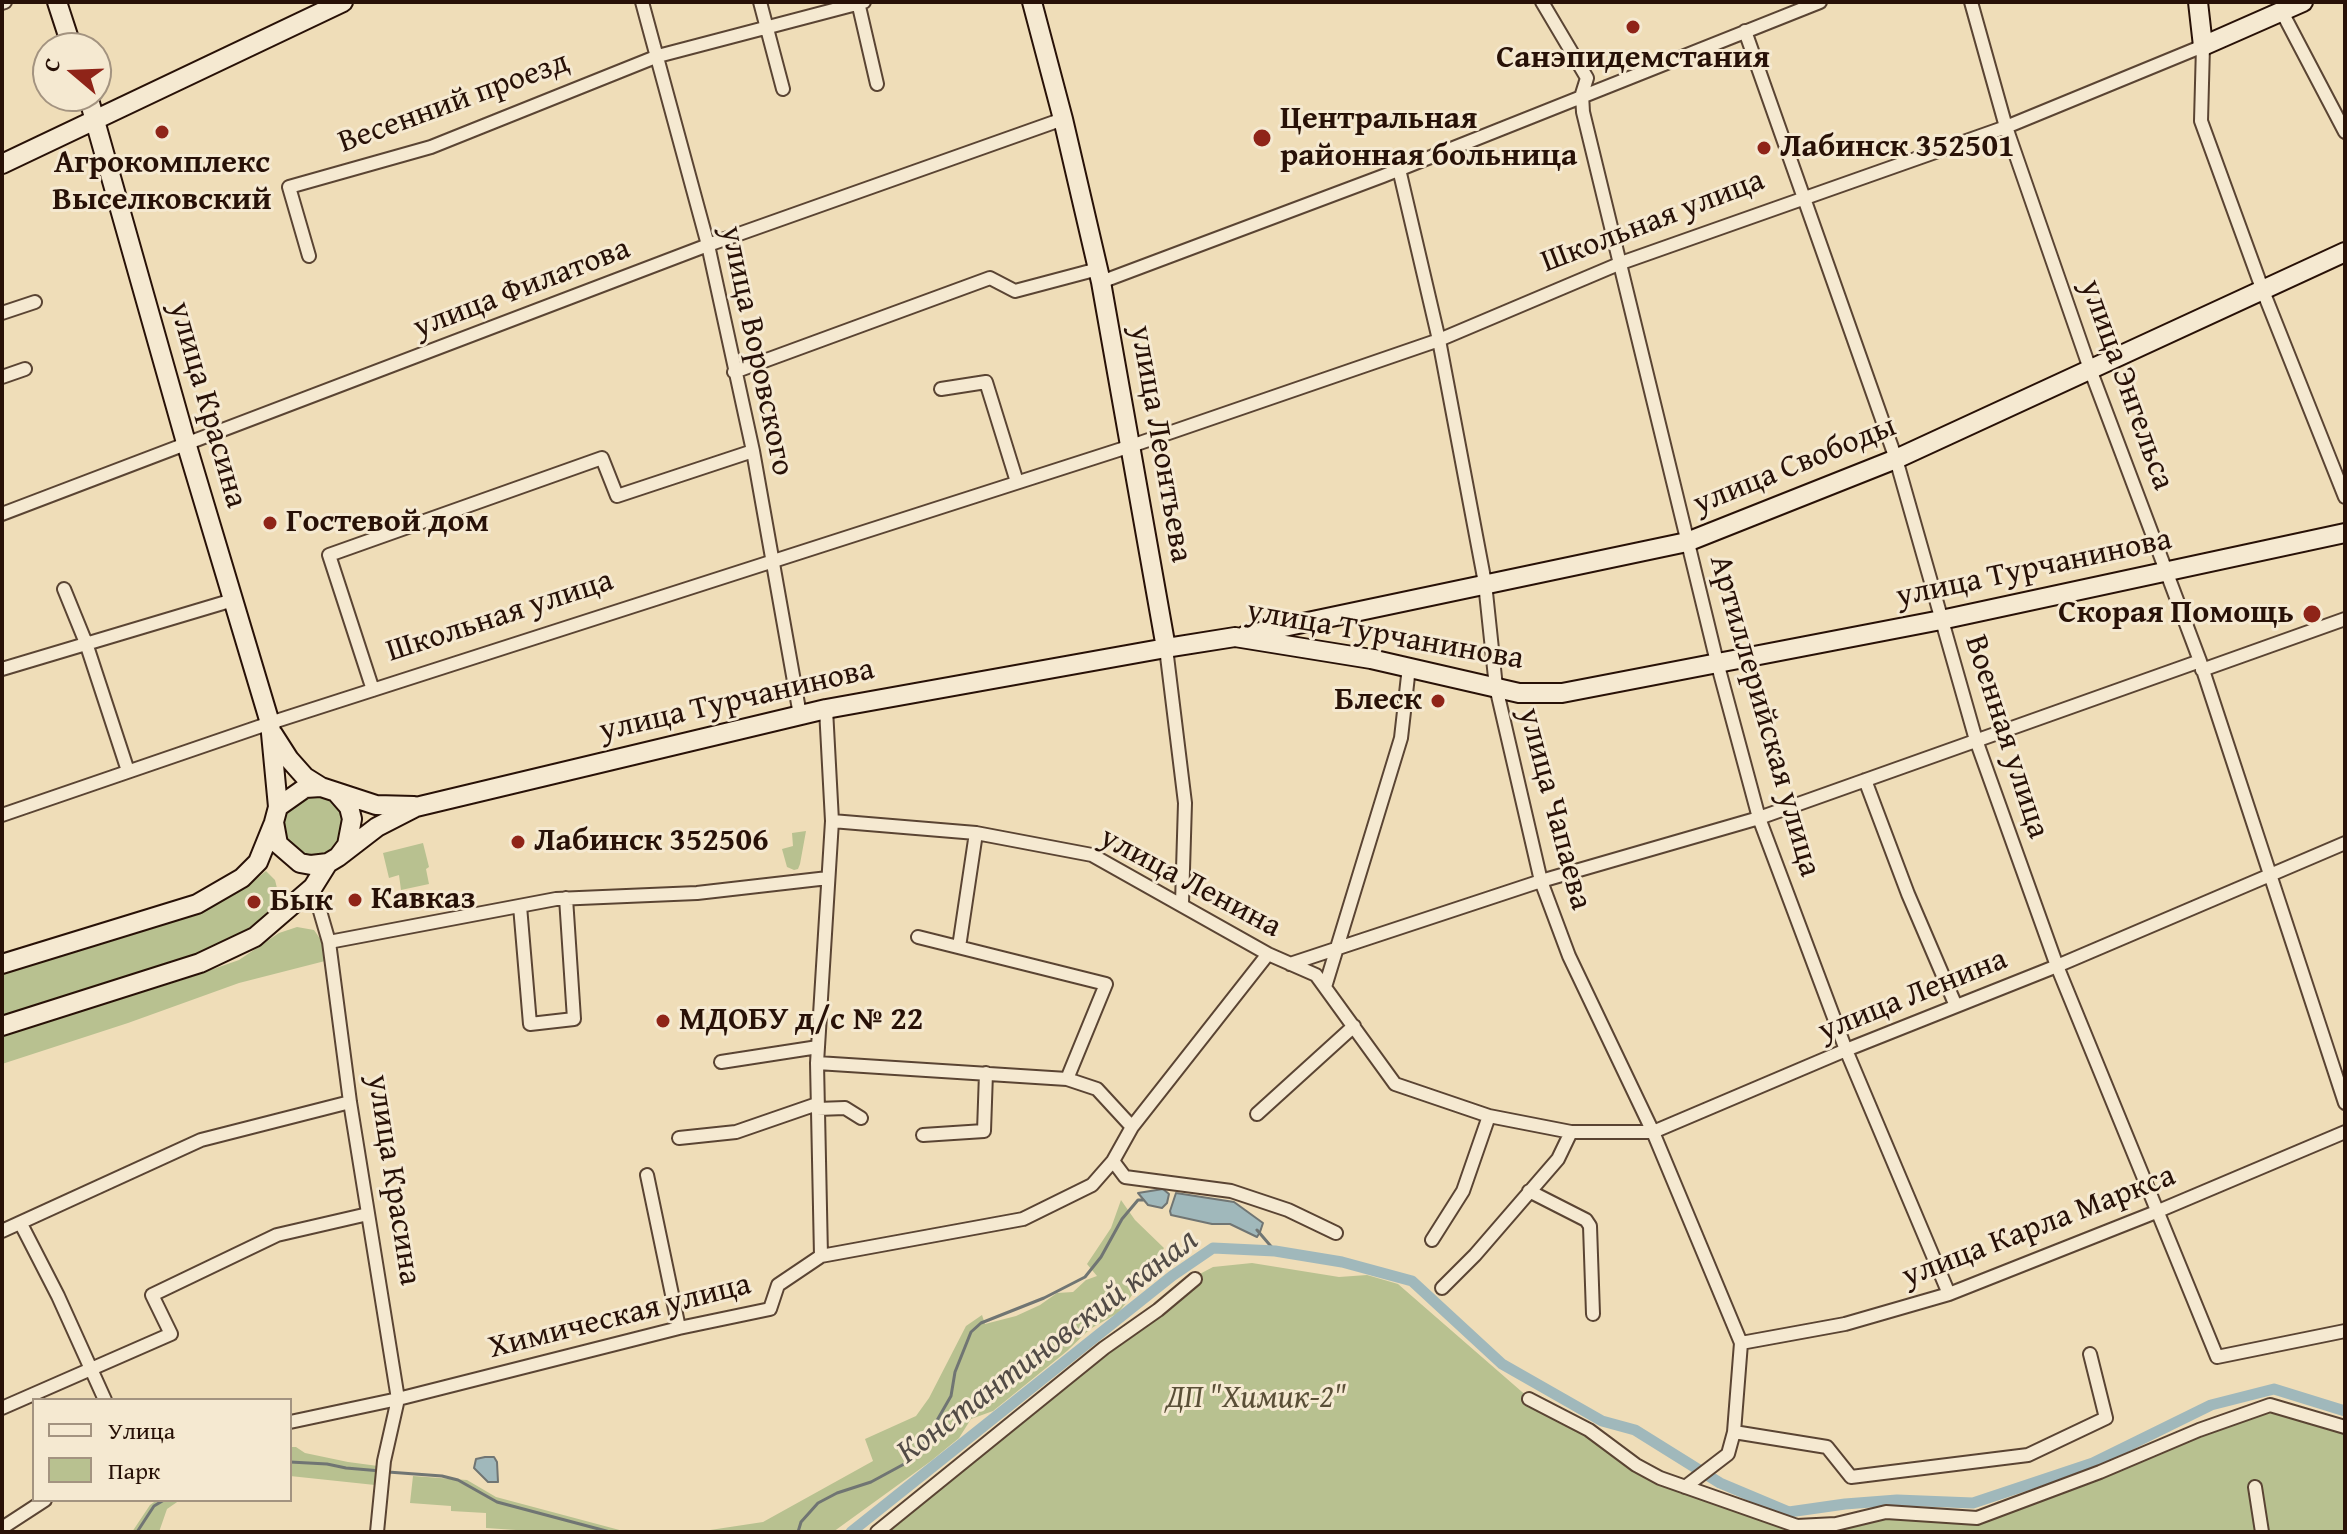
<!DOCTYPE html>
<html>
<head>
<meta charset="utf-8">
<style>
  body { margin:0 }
  #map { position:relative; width:2347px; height:1534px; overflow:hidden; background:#efddb8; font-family:"Gentium Book Plus",serif }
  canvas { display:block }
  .frame { position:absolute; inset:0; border:4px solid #281107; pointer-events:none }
  .legend { position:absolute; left:32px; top:1398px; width:260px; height:104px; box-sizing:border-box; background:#f5e9d1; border:2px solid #a39380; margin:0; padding:10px 14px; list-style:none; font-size:24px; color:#281107 }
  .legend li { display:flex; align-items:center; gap:16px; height:40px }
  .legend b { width:40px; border:2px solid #a39380 }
  .north { position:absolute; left:32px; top:32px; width:80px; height:80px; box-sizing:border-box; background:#f5e9d1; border:2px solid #a39380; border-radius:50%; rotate:289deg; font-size:22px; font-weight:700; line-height:32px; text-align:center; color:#281107 }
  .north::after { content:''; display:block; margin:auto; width:28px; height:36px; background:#8f2418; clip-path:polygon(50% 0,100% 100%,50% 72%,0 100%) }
</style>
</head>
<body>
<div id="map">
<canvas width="2347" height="1534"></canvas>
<div class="frame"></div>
<ul class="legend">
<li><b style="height:10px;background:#f5e9d1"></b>Улица</li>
<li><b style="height:22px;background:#b8c190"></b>Парк</li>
</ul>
<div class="north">С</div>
</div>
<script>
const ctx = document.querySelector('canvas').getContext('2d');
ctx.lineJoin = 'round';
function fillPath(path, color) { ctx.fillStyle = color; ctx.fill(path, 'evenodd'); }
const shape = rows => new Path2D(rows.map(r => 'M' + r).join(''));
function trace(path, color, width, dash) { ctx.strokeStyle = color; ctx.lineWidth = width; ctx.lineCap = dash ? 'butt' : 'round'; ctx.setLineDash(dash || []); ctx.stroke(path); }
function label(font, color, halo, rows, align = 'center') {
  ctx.font = font + ' "Gentium Book Plus",serif'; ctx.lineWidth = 6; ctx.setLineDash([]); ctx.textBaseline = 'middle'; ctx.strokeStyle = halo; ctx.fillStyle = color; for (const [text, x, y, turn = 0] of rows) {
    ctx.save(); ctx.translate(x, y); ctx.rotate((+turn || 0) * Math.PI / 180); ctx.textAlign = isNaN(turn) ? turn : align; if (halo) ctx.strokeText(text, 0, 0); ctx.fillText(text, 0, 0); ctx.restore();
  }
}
const green = shape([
  '284 826a31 31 0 1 1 62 0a31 31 0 1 1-62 0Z',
  [806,831,800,864,798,869,794,870,787,867,782,849,793,846,792,833],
  [423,843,429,867,426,869,429,884,401,890,399,875,389,878,383,853],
  [266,871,275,880,278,892,275,904,261,919,244,932,182,960,2,1017,2,973,185,917,221,901,254,881],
  [297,927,314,930,321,940,325,961,239,983,128,1023,2,1064,2,1035,182,980,239,960,279,933],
  [1121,1200,1135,1220,1164,1248,1130,1298,1118,1313,1090,1329,1067,1351,993,1411,971,1419,959,1438,931,1461,833,1532,697,1532,763,1522,873,1461,865,1439,916,1416,929,1398,966,1326,982,1315,985,1324,1016,1316,1040,1305,1057,1293,1073,1292,1086,1280,1097,1276,1087,1264,1111,1228],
  [1252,1263,1339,1277,1367,1275,1398,1284,1529,1398,1636,1463,1797,1525,1885,1510,1977,1516,2233,1416,2294,1406,2345,1420,2345,1532,872,1532,1196,1276,1213,1267],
  [290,1447,296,1447,305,1453,348,1462,378,1466,375,1485,290,1476],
  [413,1476,467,1480,496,1497,627,1532,546,1532,486,1528,486,1513,451,1511,451,1506,410,1503],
  [157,1500,180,1500,167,1509,159,1532,132,1532,150,1505]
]);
const water = shape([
  [1163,1189,1169,1194,1167,1203,1162,1208,1148,1205,1138,1193,1163,1189],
  [1176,1193,1234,1202,1263,1223,1260,1232,1257,1237,1230,1224,1212,1224,1171,1215,1170,1211,1176,1193],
  [485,1457,494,1457,497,1462,498,1482,488,1482,474,1468,476,1459,485,1457]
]);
const stream = shape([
  [1257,1230,1275,1251],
  [290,1462,327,1464,346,1468,381,1471],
  [388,1472,442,1476,458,1480,497,1502,610,1532],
  [137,1532,154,1506,164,1500],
  [798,1532,801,1522,818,1503,837,1493,871,1482,906,1463,920,1450,951,1396,955,1372,971,1332,981,1323,1044,1298,1085,1277,1101,1257,1122,1219,1138,1200,1143,1200]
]);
const canal = shape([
  [851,1532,1172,1276,1213,1248,1275,1251,1342,1262,1412,1281,1502,1364,1602,1421,1635,1430,1720,1483,1789,1512,1845,1504,1897,1500,1973,1503,2093,1463,2211,1405,2274,1389,2345,1411]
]);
const street = shape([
  [642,2,708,245,753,451,800,715],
  [760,2,783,89],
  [858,2,877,84],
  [1542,2,1587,78,1582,94,1583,112,1717,662,1759,818,1846,1050,1949,1294],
  [1971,2,2006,127,2090,369,2200,661,2345,1103],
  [2,3,5,2],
  [2282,12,2345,132],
  [1745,31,1896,459,1976,740,2057,966,2217,1357,2345,1331],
  [1399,169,1439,340,1485,583,1496,687,1541,881,1569,956,1653,1132,1741,1343,1734,1432,1728,1454,1685,1487],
  [309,256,289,187,431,147,658,56,864,2],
  [1101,282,1383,176,1820,2],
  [2,313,35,302],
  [734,372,990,278,1015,291,1098,269],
  [2,377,25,369],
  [941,389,986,382,1017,482],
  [2,514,708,245,1063,119],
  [64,589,86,643,128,771],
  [1166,648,1185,803,1182,903],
  [2,669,233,600],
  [2202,670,2345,619],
  [373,690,329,555,602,458,617,496,753,451],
  [1865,780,1908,894,1956,1006],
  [2,815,270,723,1131,446,1439,340,1621,263,2006,127,2203,46,2201,121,2263,291,2345,497],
  [832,821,976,833,1092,855,1268,954,1316,975,1395,1084,1489,1116,1571,1132,1653,1132,1846,1050,2057,966,2345,843],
  [313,887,329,942,350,1102,398,1399,384,1461,377,1532],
  [520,906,530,1024,574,1019,566,898],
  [918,937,1106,984,1067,1079],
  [329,942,556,899,697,893,828,878],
  [959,947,976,833],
  [1290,964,1541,881,1759,818,2200,661],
  [1325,987,1401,738,1409,667],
  [721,1062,818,1047],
  [817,1063,1067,1079,1097,1089,1132,1127],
  [817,1109,845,1108,861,1118],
  [1257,1114,1354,1026],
  [923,1135,984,1131,986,1073],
  [679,1138,736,1132,817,1104],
  [1113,1161,1132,1127,1268,954],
  [647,1175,679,1328],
  [1529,1191,1586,1220,1590,1226,1593,1314],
  [21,1224,58,1296,105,1400],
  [2,1231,201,1140,350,1102],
  [1432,1240,1463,1191,1489,1116],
  [821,1256,817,1063,832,821,826,709],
  [1442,1288,1475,1255,1558,1159,1571,1132],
  [1741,1343,1845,1324,1949,1294,2156,1212,2345,1132],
  [1529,1399,1589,1430,1636,1465,1660,1478,1797,1526,1836,1524,1886,1512,1977,1518,2100,1472,2199,1430,2270,1405,2345,1427],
  [2,1408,171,1334,152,1295,277,1235,368,1214],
  [290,1422,398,1399,679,1328,770,1309,778,1285,821,1256,1023,1219,1092,1185,1113,1161,1125,1177,1231,1191,1288,1210,1336,1233],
  [1734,1432,1827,1447,1851,1477,2028,1455,2106,1418,2090,1354],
  [2255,1487,2262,1532],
  [2,1528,45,1500],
  [877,1532,1104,1348,1158,1310,1195,1279]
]);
const secondary = shape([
  [57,2,72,48],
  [1032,2,1063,119,1101,282,1166,648],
  [2198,2,2203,46,2303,2],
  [88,96,187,446,270,723,278,807],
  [2,164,343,2],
  [1246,635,1687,542,1896,459,2345,252],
  [273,734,289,759,305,777,321,787],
  [336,792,349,807,352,819,347,845,338,857,328,863,311,865,300,863,278,844,274,822,278,807,305,788,321,787,376,805,414,806],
  [338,857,377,827,416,807,826,709,1166,648,1235,637,1371,659,1519,693,1562,693,1941,620,2345,533],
  [2,964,197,904,242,878,258,862,273,825],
  [2,1026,200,963,255,937,313,887,328,863]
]);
const markers = [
  [1633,27,8,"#8f2418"],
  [162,132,8,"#8f2418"],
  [1262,138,10,"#8f2418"],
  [1764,148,8,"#8f2418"],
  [270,523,8,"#8f2418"],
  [2312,614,10,"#8f2418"],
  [1438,701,8,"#8f2418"],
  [518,842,8,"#8f2418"],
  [355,900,8,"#8f2418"],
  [254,902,8,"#8f2418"],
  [663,1021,8,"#8f2418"]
];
const poiNames = [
  ["Санэпидемстания",1633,59,"center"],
  ["Центральная",1280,120],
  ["районная больница",1280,157],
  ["Лабинск 352501",1780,148],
  ["Агрокомплекс",162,164,"center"],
  ["Выселковский",162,201,"center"],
  ["Гостевой дом",286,523],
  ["Скорая Помощь",2294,614,"right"],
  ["Блеск",1422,701,"right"],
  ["Лабинск 352506",534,842],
  ["Кавказ",371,900],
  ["Бык",270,902],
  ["МДОБУ д/с № 22",679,1021]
];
const streetNames = [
  ["Весенний проезд",454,103,-20],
  ["Школьная улица",1653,222,-21],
  ["улица Филатова",522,289,-21],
  ["улица Воровского",756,351,78],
  ["улица Энгельса",2126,385,70],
  ["улица Красина",207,405,74],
  ["улица Леонтьева",1160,444,80],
  ["улица Свободы",1795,466,-22],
  ["улица Турчанинова",2034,569,-12],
  ["Школьная улица",500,617,-18],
  ["улица Турчанинова",1385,636,10],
  ["улица Турчанинова",737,701,-13],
  ["Артиллерийская улица",1764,716,74],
  ["Военная улица",2006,737,72],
  ["улица Чапаева",1554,809,75],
  ["улица Ленина",1190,883,28],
  ["улица Ленина",1913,996,-22],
  ["улица Красина",393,1180,81],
  ["улица Карла Маркса",2039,1227,-21],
  ["Химическая улица",620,1317,-14]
];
const parkNames = [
  ["ДП \"Химик-2\"",1256,1399]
];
const waterNames = [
  ["Константиновский канал",1048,1347,-37]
];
fillPath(green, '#b8c190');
fillPath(water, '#a0b8bb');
trace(water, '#707573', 2);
trace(stream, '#707573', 3);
trace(canal, '#a0b8bb', 11);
trace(street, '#5a4433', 16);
trace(secondary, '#281107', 22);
trace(street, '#f5e9d1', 12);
trace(secondary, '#f5e9d1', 18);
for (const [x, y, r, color] of markers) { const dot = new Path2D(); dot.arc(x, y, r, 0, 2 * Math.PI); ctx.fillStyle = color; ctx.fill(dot); trace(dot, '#f5e9d1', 3); }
label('bold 32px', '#281107', '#f5e9d1', poiNames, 'left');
label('32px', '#281107', '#f5e9d1', streetNames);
label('italic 32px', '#5a4f37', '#f5e9d1', parkNames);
label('italic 34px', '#524b46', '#f5e9d1', waterNames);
</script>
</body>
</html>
